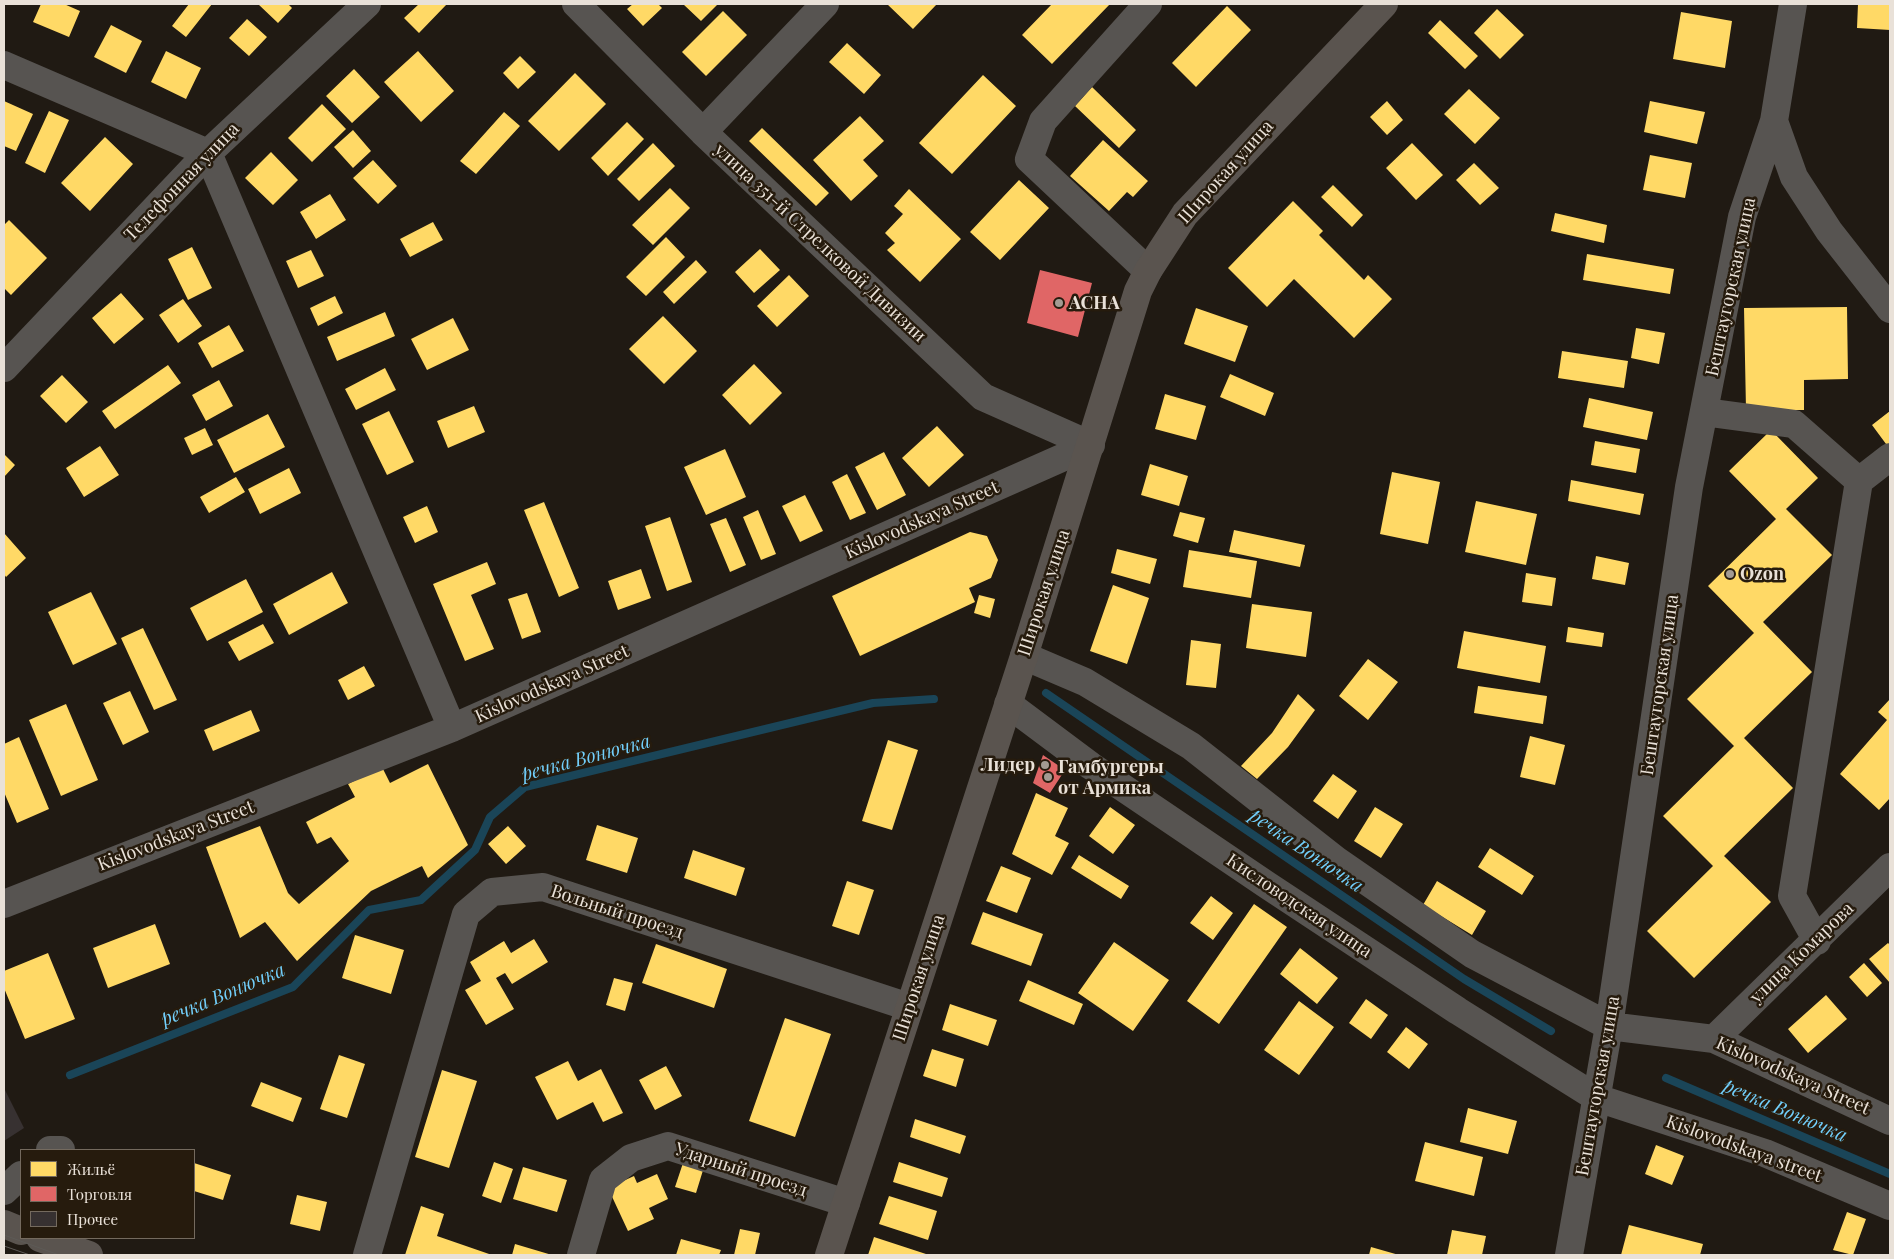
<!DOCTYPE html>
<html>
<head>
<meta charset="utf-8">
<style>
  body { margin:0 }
  #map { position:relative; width:1894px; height:1259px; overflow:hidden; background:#201a13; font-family:"Playfair Display",serif }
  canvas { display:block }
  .frame { position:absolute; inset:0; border:5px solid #e9e1d8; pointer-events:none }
  .legend { position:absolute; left:20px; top:1149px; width:175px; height:90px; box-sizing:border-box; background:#261b0d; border:1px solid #746a5e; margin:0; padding:6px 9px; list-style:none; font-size:15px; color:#e9e1d8 }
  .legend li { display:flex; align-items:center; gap:10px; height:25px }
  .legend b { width:25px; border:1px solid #746a5e }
</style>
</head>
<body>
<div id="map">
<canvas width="1894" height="1259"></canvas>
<div class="frame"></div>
<ul class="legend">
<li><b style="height:14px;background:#ffd966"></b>Жильё</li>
<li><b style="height:14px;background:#e06666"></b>Торговля</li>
<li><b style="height:14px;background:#373131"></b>Прочее</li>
</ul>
</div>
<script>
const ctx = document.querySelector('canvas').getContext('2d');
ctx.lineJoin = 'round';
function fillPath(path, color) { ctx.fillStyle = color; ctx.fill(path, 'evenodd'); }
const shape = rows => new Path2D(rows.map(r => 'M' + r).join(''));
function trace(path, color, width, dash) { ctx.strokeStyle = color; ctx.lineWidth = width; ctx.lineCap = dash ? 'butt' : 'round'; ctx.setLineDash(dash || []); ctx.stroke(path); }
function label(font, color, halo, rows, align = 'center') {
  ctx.font = font + ' "Playfair Display",serif'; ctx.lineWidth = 5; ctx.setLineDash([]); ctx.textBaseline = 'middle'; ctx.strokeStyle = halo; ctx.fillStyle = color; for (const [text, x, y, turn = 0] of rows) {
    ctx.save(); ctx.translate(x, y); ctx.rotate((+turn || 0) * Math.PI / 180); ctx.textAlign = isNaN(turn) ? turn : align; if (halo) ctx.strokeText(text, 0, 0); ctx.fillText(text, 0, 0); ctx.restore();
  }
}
const homes = shape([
  [41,4,64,4,80,11,69,37,33,22],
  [189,4,212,4,186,37,172,26],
  [258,4,288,4,292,8,278,23],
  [419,4,447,4,419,33,404,18],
  [633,4,658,4,662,8,643,26,627,9],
  [683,4,718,4,701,21],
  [887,4,937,4,913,29],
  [1052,4,1110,4,1052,64,1022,35],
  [1858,4,1890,4,1890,30,1857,28],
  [1227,6,1251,30,1196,87,1172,63],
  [1497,9,1524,35,1500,59,1474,33],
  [723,11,747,35,706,76,682,52],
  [1681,12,1732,21,1725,68,1673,59],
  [247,19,267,37,249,56,229,38],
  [1440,20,1478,56,1465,69,1428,33],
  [111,25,142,41,126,73,94,57],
  [847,43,881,75,864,94,829,62],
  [166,51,201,68,186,99,151,82],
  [418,51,454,91,421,122,384,82],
  [520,56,536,72,518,89,503,73],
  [354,69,380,97,352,123,326,96],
  [575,73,606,104,559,151,528,121],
  [983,75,1016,106,952,174,919,143],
  [1092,87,1136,130,1119,148,1075,106],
  [1469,89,1500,118,1475,144,1444,114],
  [4,101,33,114,16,151,4,146],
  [1387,101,1403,120,1387,135,1370,117],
  [1650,101,1705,112,1697,144,1644,132],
  [322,104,346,129,312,162,288,138],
  [49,111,69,120,45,173,25,163],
  [504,112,520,126,476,174,460,161],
  [860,116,884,141,863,160,878,176,851,201,813,160],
  [627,122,644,139,608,176,591,158],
  [762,128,829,193,816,206,749,141],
  [353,130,371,151,353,168,334,147],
  [105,137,133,164,90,211,61,183],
  [1103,140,1148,181,1133,197,1127,192,1109,211,1070,176],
  [653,143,675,166,639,201,617,179],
  [1412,143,1443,175,1416,200,1386,168],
  [271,152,298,180,273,205,245,178],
  [1650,155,1692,163,1685,198,1643,190],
  [373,160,397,186,378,204,353,178],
  [1474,163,1499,188,1480,205,1456,180],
  [1019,180,1049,208,1000,260,970,232],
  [1333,185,1363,215,1352,227,1321,197],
  [670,188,690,208,653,245,632,225],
  [909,189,961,239,920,282,887,250,895,243,885,233,903,214,894,206],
  [330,194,346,220,316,239,300,212],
  [1293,201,1323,231,1319,235,1364,280,1368,275,1392,299,1354,338,1294,279,1267,307,1228,268],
  [1555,213,1607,225,1604,243,1551,231],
  [9,220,47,258,11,295,4,288,4,225],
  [433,222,443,240,410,257,400,239],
  [666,237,685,257,646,296,626,277],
  [192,247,212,288,188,300,168,259],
  [760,249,780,270,754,293,735,272],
  [311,250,324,276,298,288,286,261],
  [1587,254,1674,269,1670,294,1583,280],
  [696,260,707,272,674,304,663,292],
  [789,275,809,296,777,327,757,306],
  [121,293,144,319,114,344,92,318],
  [335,296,343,313,318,326,310,308],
  [183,299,202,326,178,343,159,315],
  [1847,307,1848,379,1804,380,1804,410,1746,410,1744,308],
  [1196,308,1248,326,1235,362,1184,344],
  [385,312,395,336,337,361,327,337],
  [663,316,697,351,664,384,629,349],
  [453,318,469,350,427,370,411,339],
  [229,325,244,351,212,368,198,343],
  [1636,328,1665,333,1659,364,1631,358],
  [1562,351,1628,361,1624,388,1558,378],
  [754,364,782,393,750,425,722,395],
  [168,365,181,383,115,429,102,411],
  [385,368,396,390,356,410,345,389],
  [1230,374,1274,393,1265,416,1220,397],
  [62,375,88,402,66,423,40,396],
  [219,380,233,406,206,421,192,395],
  [1165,394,1206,406,1196,440,1155,429],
  [1589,398,1653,412,1647,440,1583,427],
  [474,406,485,432,448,448,437,421],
  [389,411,414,462,387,475,362,424],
  [1890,411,1890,447,1889,448,1872,425],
  [268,414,285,447,234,473,217,440],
  [937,426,964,455,929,487,902,458],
  [205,428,213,445,192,455,184,438],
  [1771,430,1818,478,1786,509,1832,555,1763,622,1812,672,1744,738,1793,788,1724,856,1771,902,1694,978,1647,931,1713,866,1663,816,1734,746,1687,699,1754,633,1708,586,1776,519,1729,471],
  [1595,441,1640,449,1636,473,1591,465],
  [100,446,119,475,84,497,66,468],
  [725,449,746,497,706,515,684,467],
  [884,452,906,495,877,510,855,467],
  [4,454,15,465,4,477],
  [1150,464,1188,476,1179,506,1141,495],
  [289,468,301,493,260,514,248,489],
  [1392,472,1440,482,1428,544,1380,534],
  [847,474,866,513,850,520,832,482],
  [236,477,245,492,209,513,200,497],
  [1571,480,1644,494,1640,515,1568,501],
  [805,495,823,531,800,542,782,506],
  [1476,501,1537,514,1526,565,1465,552],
  [544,502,579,588,559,597,524,510],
  [427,506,438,532,415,543,403,517],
  [758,510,776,554,761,560,743,517],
  [1180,512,1205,518,1198,543,1173,536],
  [670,517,692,582,667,591,645,526],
  [726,518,746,565,730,572,710,524],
  [1234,530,1305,545,1300,567,1229,552],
  [970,532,987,536,998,560,991,578,969,588,975,602,860,656,832,596],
  [4,533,26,558,6,577,4,574],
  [1117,549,1157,559,1150,584,1111,573],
  [1189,550,1257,561,1251,598,1183,587],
  [1596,556,1629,563,1625,585,1592,579],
  [487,562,496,584,471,595,494,649,465,661,433,584],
  [641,569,651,598,618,610,608,581],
  [332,572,348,603,289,635,273,604],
  [1526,573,1556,578,1552,606,1522,602],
  [246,579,263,612,207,641,190,608],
  [1113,585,1149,598,1127,664,1090,651],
  [91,592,117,644,73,665,48,612],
  [527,593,541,632,522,639,508,599],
  [979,595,995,599,990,618,974,613],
  [1252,604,1312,612,1306,657,1246,648],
  [263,624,274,643,239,661,228,642],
  [1568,627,1604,633,1602,647,1566,642],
  [143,628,177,700,154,710,121,638],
  [1464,631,1546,646,1540,683,1457,668],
  [1191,640,1221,644,1216,688,1186,685],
  [1368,659,1398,682,1368,720,1339,696],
  [364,666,375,686,348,700,338,680],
  [1478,686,1547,696,1543,724,1474,713],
  [130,691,149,732,123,745,103,703],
  [1298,694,1315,710,1288,747,1257,779,1241,766,1272,733],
  [1890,699,1890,798,1879,810,1840,774,1887,720,1878,712],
  [66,704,98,780,61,796,29,720],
  [251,710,260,731,213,751,204,730],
  [1530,736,1565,745,1555,785,1520,777],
  [19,737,49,809,17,823,4,792,4,744],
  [888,740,918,750,892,830,862,821],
  [428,764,468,845,428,878,422,866,371,891,297,961,265,922,240,938,206,847,260,826,288,893,299,904,349,861,331,837,317,844,306,822,355,797,348,784,382,767,390,783],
  [1333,774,1357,791,1338,819,1313,801],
  [1036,793,1068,808,1055,836,1069,843,1052,875,1012,854],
  [1110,807,1135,825,1113,854,1089,836],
  [1375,807,1403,824,1381,858,1354,841],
  [597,825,638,838,627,873,586,860],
  [508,826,526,846,506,864,488,844],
  [1490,848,1534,876,1522,895,1478,867],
  [693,850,745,868,736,896,684,878],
  [1079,855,1129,886,1121,899,1071,868],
  [1001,866,1031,878,1017,913,986,901],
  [847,881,874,890,859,935,832,926],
  [1437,881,1486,911,1472,935,1423,905],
  [1211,896,1233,913,1213,940,1190,923],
  [1254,904,1287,927,1219,1024,1187,1001],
  [983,912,1043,934,1031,966,971,944],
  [155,924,170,964,108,988,93,948],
  [355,935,404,950,391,994,342,978],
  [534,939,548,962,512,984,505,973,496,978,514,1009,486,1025,465,990,481,981,470,962,504,941,511,953],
  [1114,942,1169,980,1133,1031,1078,993],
  [1888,943,1890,945,1890,983,1869,959],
  [656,944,727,969,714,1008,642,983],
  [1300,948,1338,978,1317,1004,1280,974],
  [48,953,75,1019,25,1039,4,988,4,971],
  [1864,963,1882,983,1867,997,1849,977],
  [614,978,633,983,625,1011,606,1005],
  [1028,980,1083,1004,1074,1025,1019,1001],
  [1826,995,1847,1019,1808,1053,1788,1029],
  [1366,999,1388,1015,1371,1039,1349,1023],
  [1299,1001,1334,1027,1299,1075,1264,1050],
  [950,1004,997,1020,988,1046,942,1030],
  [785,1018,831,1034,795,1137,749,1121],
  [1406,1027,1428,1044,1409,1069,1387,1052],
  [932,1049,964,1059,956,1087,923,1076],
  [339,1055,365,1064,347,1118,320,1109],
  [568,1061,578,1081,601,1069,623,1113,603,1122,593,1102,557,1120,535,1077],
  [666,1066,682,1096,655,1110,639,1080],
  [442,1070,477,1081,449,1168,415,1157],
  [261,1082,302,1098,293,1122,251,1106],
  [1468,1108,1517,1121,1508,1154,1460,1142],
  [915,1119,966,1136,960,1154,910,1137],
  [1425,1142,1483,1157,1474,1196,1415,1181],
  [1656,1145,1684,1156,1672,1185,1645,1174],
  [684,1160,704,1167,696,1193,675,1187],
  [494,1162,513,1169,501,1203,482,1196],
  [899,1162,948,1178,942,1197,893,1182],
  [194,1163,231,1175,223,1200,194,1191],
  [523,1167,567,1180,557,1212,513,1199],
  [657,1174,668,1199,649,1208,654,1219,628,1231,608,1188,634,1176,637,1183],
  [297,1195,327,1202,320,1231,290,1224],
  [889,1196,937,1211,928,1240,879,1224],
  [421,1206,444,1214,437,1236,492,1255,405,1255],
  [1847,1212,1866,1219,1853,1255,1833,1250],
  [1629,1225,1703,1244,1700,1255,1621,1255],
  [740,1229,760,1233,755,1255,734,1255],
  [1452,1230,1486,1236,1482,1255,1447,1255],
  [874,1237,926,1254,926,1255,868,1255],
  [681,1239,721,1250,719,1255,676,1255],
  [515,1244,552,1255,512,1255],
  [1371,1247,1399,1255,1369,1255]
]);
const shops = shape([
  [1040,270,1092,283,1078,337,1027,323],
  [1043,755,1065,770,1050,793,1033,783]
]);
const stream = shape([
  [1046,693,1464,979,1551,1031],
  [70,1075,293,987,369,910,421,900,475,850,490,817,525,787,873,703,934,699],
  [1666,1078,1890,1174]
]);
const building = shape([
  [4,1088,24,1128,4,1141]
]);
const minor = shape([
  [576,4,703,132,983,397,1091,445],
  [1793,4,1774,121,1794,177,1829,231,1890,309],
  [4,65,208,153,452,728],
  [703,132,825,4],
  [1148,271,1029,159,1043,121,1148,4],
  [4,368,208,153,367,4],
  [1704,412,1794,424,1859,481],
  [1024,656,1085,682,1191,746,1336,860,1472,954,1609,1026,1714,1039,1890,1121],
  [1008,704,1091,766,1267,885,1458,1011,1597,1098,1765,1153,1890,1206],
  [4,904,452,728,1091,445],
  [1817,941,1792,896,1859,481,1890,457],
  [1714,1039,1890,867],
  [50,1150,61,1150],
  [4,1191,21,1175],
  [367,1255,466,914,492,892,543,887,909,1007],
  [581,1255,603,1180,631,1158,668,1146,846,1203],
  [1569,1255,1609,1026,1689,487,1742,217,1774,121]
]);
const major = shape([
  [4,1224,21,1231],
  [40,1238,89,1255],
  [829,1255,1024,656,1138,291,1148,271,1185,214,1384,4]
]);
const tram = shape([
  [4,1235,59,1255],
  [4,1246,30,1255]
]);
const markers = [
  [1059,303,5,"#a39b93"],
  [1730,574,5,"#a39b93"],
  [1045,765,5,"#a39b93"],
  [1048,777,5,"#a39b93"]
];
const streetNames = [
  ["Широкая улица",1226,172,-48],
  ["Телефонная улица",182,182,-46],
  ["улица 351-й Стрелковой Дивизии",820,243,43],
  ["Бештаугорская улица",1731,287,-78],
  ["Kislovodskaya Street",922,520,-24],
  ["Широкая улица",1044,593,-72],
  ["Kislovodskaya Street",552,684,-24],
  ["Бештаугорская улица",1660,685,-82],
  ["Kislovodskaya Street",176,836,-21],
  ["Кисловодская улица",1299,906,34],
  ["Вольный проезд",617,912,18],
  ["улица Комарова",1802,953,-44],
  ["Широкая улица",919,978,-72],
  ["Kislovodskaya Street",1793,1076,24],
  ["Бештаугорская улица",1598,1086,-80],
  ["Kislovodskaya street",1744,1149,20],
  ["Ударный проезд",741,1170,18]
];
const poiNames = [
  ["АСНА",1069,303],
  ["Ozon",1740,574],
  ["Лидер",1035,765,"right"],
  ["Гамбургеры",1058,767],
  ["от Армика",1058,788]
];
const waterNames = [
  ["речка Вонючка",586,758,-15],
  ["речка Вонючка",1306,851,34],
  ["речка Вонючка",223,995,-23],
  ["речка Вонючка",1785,1111,23]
];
fillPath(homes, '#ffd966');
fillPath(shops, '#e06666');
trace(stream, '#1a4558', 8);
fillPath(building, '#373131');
trace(minor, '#575451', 28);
trace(major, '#5a544f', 28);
trace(tram, '#5d5a56', 1);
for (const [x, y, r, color] of markers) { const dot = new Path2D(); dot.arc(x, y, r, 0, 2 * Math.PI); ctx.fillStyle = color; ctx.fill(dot); trace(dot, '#261b0d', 2); }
label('18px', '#e9e1d8', '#261b0d', streetNames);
label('bold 18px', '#e9e1d8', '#261b0d', poiNames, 'left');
label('italic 19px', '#72cffb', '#261b0d', waterNames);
</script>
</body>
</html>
